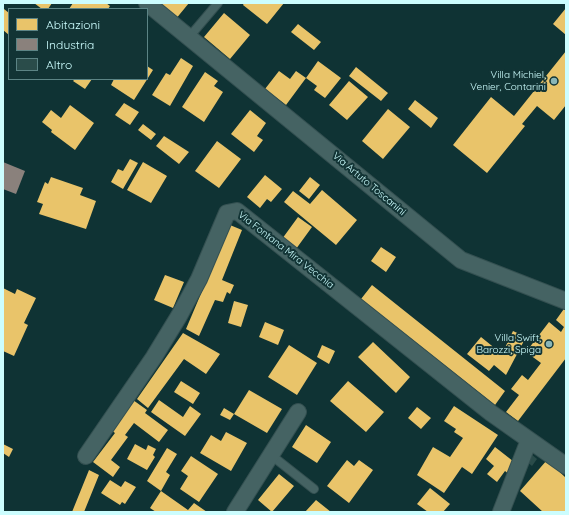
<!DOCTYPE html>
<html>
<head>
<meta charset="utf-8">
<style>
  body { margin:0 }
  #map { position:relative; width:569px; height:515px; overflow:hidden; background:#0f3334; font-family:Quicksand,sans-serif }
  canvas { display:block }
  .frame { position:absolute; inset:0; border:4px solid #ccfdfe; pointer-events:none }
  .legend { position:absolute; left:8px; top:8px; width:140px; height:72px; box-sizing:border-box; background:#123435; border:1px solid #5c8485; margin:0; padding:5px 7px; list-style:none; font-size:12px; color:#ccfdfe }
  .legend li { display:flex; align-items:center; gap:8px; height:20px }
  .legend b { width:20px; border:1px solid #5c8485 }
</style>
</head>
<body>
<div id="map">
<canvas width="569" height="515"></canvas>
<div class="frame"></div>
<ul class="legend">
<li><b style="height:11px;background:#e9c46a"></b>Abitazioni</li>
<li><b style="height:11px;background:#8a817c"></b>Industria</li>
<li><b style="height:11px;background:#2a4c4a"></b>Altro</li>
</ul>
</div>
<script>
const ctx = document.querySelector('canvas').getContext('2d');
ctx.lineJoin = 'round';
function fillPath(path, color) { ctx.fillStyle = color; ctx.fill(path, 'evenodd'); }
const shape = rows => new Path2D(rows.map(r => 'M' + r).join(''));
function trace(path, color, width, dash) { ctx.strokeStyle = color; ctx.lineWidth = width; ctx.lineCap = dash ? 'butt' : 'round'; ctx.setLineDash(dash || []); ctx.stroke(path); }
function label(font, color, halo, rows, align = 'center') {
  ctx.font = font + ' Quicksand,sans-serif'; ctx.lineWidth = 4; ctx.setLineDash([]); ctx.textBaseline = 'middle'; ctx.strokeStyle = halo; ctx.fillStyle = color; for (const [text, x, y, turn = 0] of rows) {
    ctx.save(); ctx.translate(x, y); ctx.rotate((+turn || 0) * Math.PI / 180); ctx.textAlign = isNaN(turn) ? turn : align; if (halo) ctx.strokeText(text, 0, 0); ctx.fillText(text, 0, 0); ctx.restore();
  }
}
const homes = shape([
  [34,3,52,3,48,9,42,9],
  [73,3,106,3,110,6,108,9,69,9],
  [157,3,189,3,175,20],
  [244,3,284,3,267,24,243,5],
  [566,8,566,35,553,24],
  [4,9,9,13,9,35,3,30],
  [224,13,250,35,230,59,204,37],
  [298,24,321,42,314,50,291,32],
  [566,51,566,105,554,120,537,106,522,124,525,126,487,173,453,145,491,97,514,116],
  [181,58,193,66,170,106,152,95,166,73,170,75],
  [318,61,341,78,325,98,314,90,317,86,306,78],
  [147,66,153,70,134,100,111,85,114,79,147,79],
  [356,67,388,93,381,101,349,76],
  [279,71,290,79,296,71,306,78,286,105,265,89],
  [205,72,218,81,214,86,223,92,204,122,182,107],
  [75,79,92,79,85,89,73,81],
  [349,81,368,97,347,120,329,105],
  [415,100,438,118,431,128,408,109],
  [124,103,139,112,130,125,115,115],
  [70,105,94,123,75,150,51,132,52,130,42,122,51,110,61,118],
  [388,109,410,127,383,159,362,141],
  [250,110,266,123,257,136,263,140,254,152,231,134],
  [143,124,156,134,151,140,138,130],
  [164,136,189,152,179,164,156,146],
  [217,141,241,159,219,188,195,171],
  [130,159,138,163,123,189,111,182,118,169,123,171],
  [143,162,167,176,151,203,127,190],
  [265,175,282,189,271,202,267,199,260,208,247,197],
  [51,177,83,188,80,195,96,201,86,229,39,214,43,204,37,202,45,182,48,184],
  [310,177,320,185,309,199,299,191],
  [322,190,357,220,336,245,284,202,293,191,310,204],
  [298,217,312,227,296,249,282,239],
  [230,225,242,230,222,280,234,285,230,294,227,292,223,302,215,300,199,336,186,329],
  [381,247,396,257,386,272,371,261],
  [165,275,184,282,173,308,154,300],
  [372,285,505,391,495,405,361,299],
  [3,288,15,294,17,289,36,298,24,323,28,325,14,356,3,351],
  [234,301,248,305,241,327,228,323],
  [566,306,566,358,518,421,506,412,519,395,511,389,522,375,528,380,541,363,526,352,549,322,561,332,564,327,556,320],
  [265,322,284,330,278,345,259,337],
  [513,331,526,337,506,375,494,365,489,371,467,354,481,337,502,354],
  [183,333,220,354,206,374,184,359,148,408,137,399],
  [373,342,410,377,396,393,358,357],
  [289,345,317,363,297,395,268,377],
  [322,345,335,351,329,364,317,357],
  [181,381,200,393,193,404,174,392],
  [348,381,384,412,366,432,330,401],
  [249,390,282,409,267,433,234,414],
  [133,400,147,410,145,413,168,430,159,442,134,423,125,435,128,437,111,460,120,467,113,477,93,462,115,433,111,430],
  [159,400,183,417,190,406,201,414,185,436,151,412],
  [454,406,498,435,472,474,462,467,444,493,417,475,433,447,450,457,463,438,454,432,456,429,444,421],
  [417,407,431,418,421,429,408,418],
  [224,408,234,414,230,420,220,415],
  [306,425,331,442,317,463,292,447],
  [226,432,247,443,231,471,200,453,211,435,221,441],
  [3,444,13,449,9,457,3,453],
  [135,444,146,450,148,445,156,449,153,455,155,457,147,470,127,459],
  [495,447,518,465,510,475,505,471,497,482,487,474,494,466,486,459],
  [167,448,177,454,166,472,170,475,161,491,147,481],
  [191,456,218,474,199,502,180,489,188,476,181,471],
  [347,460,354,466,359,460,373,470,349,503,327,486],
  [547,460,566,478,566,512,543,512,520,491],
  [89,470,99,475,84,512,72,512],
  [279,474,294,486,272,512,258,500],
  [110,480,121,487,125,481,136,487,125,504,122,502,120,505,101,493],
  [430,488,450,504,443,512,428,512,417,504],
  [161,491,188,510,194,503,207,512,156,512,150,508],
  [316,500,331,512,305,512]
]);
const industry = shape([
  [3,162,25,171,16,194,3,189]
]);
const building = shape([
  [531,454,537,459,532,466,525,460]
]);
const lane = shape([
  [190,36,218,3],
  [271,455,314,489]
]);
const street = shape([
  [147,3,461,260,566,301],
  [86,456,154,357,179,316,199,279,227,213,237,211,491,413,566,466],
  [235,512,298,412],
  [501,512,529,440]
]);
const markers = [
  [554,81,4,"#8ab6b7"],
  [549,344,4,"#8ab6b7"]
];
const poiNames = [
  ["Villa Michiel,",546,75],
  ["Venier, Contarini",546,87],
  ["Villa Swift,",541,338],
  ["Barozzi, Spiga",541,350]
];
const streetNames = [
  ["Via Artuto Toscanini",369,184,40],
  ["Via Fontana Mira Vecchia",286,250,38]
];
fillPath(homes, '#e9c46a');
fillPath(industry, '#8a817c');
fillPath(building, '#2a4c4a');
trace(lane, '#345051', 10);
trace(street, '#345051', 18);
trace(lane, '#456363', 8);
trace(street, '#456363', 16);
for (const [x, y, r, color] of markers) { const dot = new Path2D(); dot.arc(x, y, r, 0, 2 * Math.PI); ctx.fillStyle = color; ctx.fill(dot); trace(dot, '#123435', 1.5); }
label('10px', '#ccfdfe', '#123435', poiNames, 'right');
label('10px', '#ccfdfe', '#123435', streetNames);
</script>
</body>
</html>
